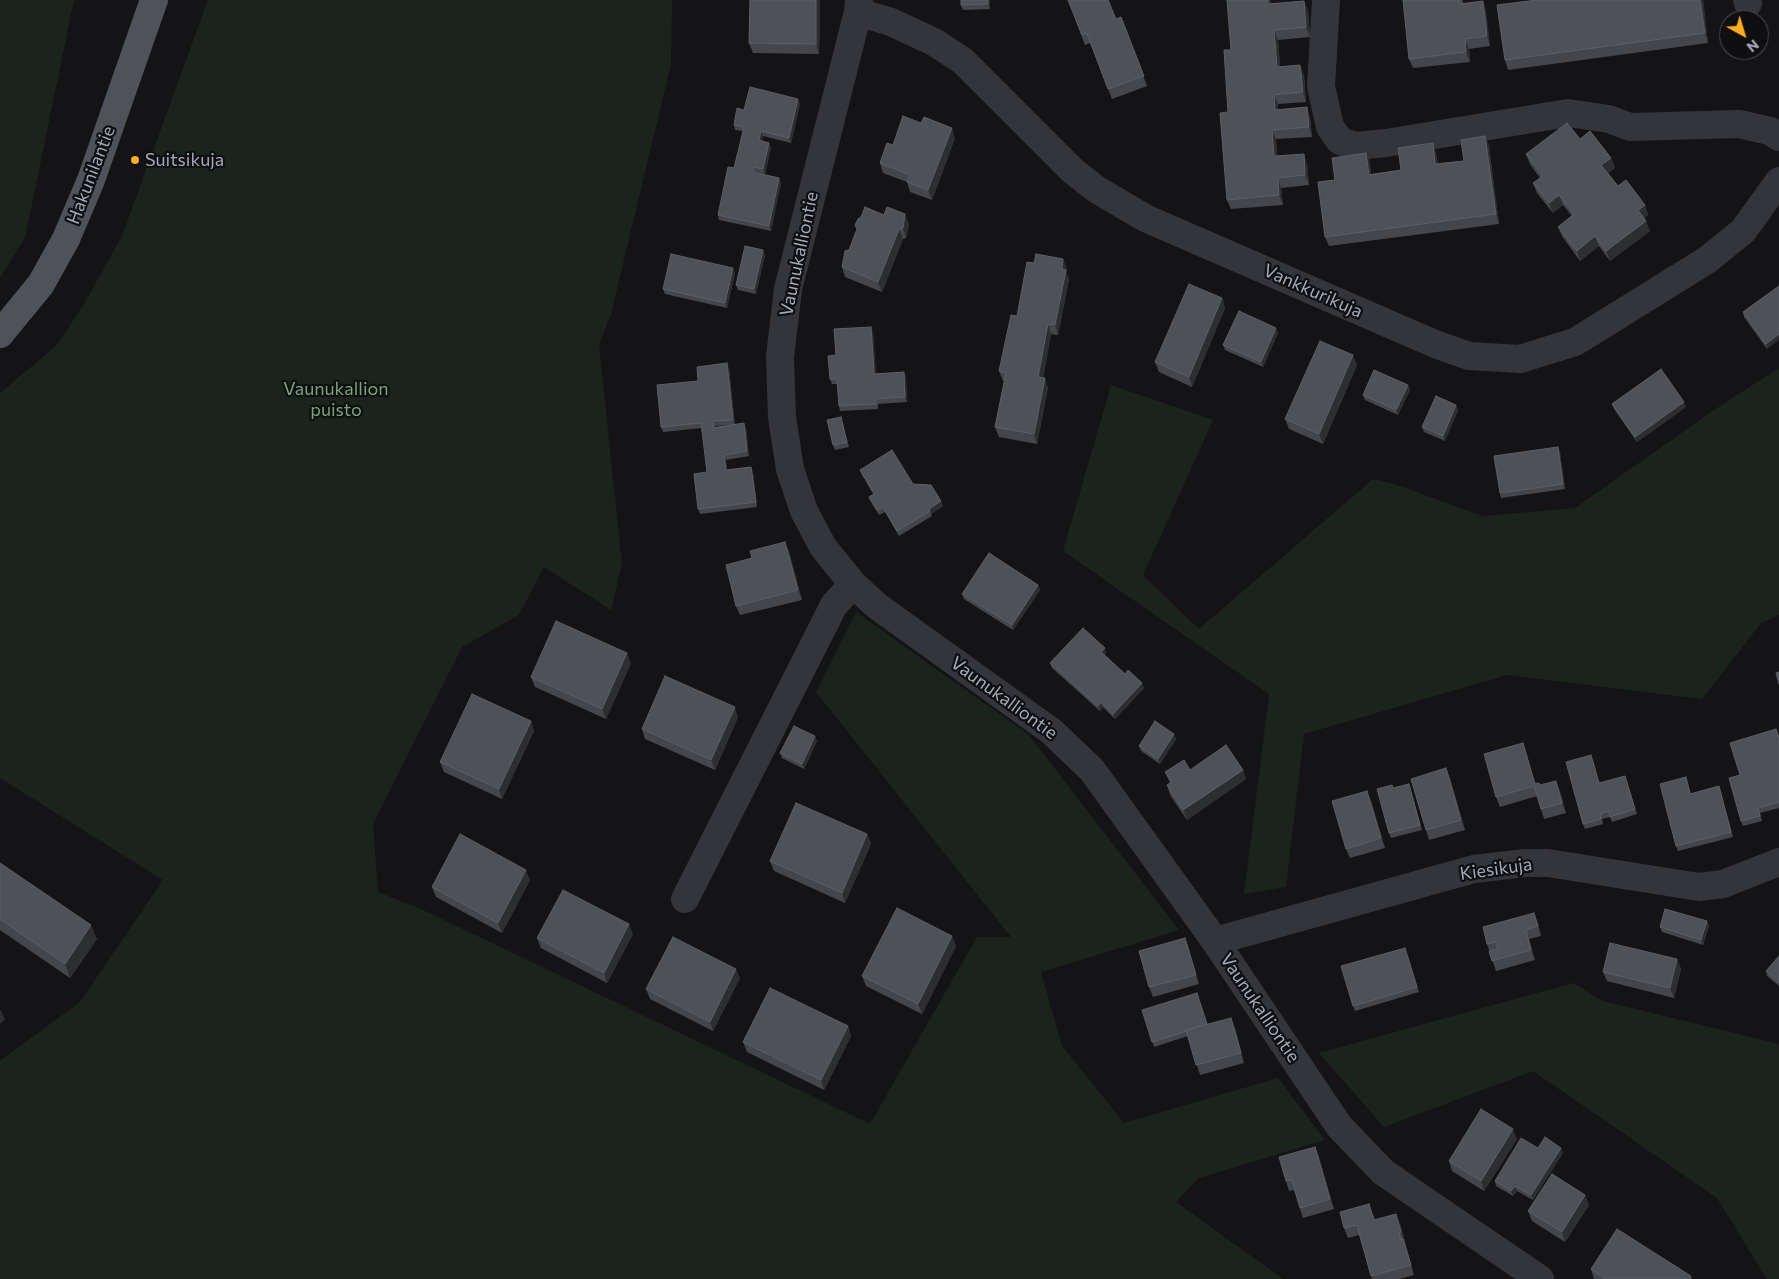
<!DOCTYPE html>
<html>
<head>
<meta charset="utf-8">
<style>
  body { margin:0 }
  #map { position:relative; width:1779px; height:1279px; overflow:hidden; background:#141416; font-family:Commissioner,sans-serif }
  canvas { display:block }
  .north { position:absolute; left:1719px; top:10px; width:50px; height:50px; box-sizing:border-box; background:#0f0f11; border:1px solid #4b4d53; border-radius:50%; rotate:141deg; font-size:14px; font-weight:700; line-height:20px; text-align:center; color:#a4aab7 }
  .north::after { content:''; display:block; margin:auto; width:18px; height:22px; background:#ffae22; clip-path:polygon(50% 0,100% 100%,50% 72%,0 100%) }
</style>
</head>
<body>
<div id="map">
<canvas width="1779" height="1279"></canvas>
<div class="north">N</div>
</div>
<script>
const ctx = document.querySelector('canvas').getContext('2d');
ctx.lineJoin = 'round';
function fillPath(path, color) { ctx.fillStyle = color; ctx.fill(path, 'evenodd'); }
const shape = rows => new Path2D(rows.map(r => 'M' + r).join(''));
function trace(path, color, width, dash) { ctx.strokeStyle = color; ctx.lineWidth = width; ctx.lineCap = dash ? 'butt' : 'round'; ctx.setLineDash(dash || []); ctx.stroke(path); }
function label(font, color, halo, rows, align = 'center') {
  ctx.font = font + ' Commissioner,sans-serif'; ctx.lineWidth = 4.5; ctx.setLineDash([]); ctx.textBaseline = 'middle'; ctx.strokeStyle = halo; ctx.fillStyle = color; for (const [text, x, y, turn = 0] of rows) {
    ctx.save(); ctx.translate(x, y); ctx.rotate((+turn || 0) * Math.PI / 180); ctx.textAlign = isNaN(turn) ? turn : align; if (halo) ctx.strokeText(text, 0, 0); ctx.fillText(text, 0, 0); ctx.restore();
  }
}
const green = shape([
  [0,0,74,0,25,238,0,278],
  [208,0,672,0,671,64,611,314,599,345,622,564,611,610,544,567,519,615,462,647,373,824,378,892,421,909,870,1124,977,937,1011,937,816,692,856,612,1029,735,1179,930,1041,972,1062,1046,1124,1123,1278,1078,1325,1140,1199,1178,1176,1202,1283,1279,0,1279,0,1061,80,1002,163,880,0,778,0,393,57,345,84,304,122,236],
  [1779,368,1779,615,1761,623,1702,699,1507,675,1304,734,1286,887,1244,894,1269,694,1063,551,1111,385,1213,420,1143,575,1199,629,1373,479,1394,484,1483,516,1575,508,1714,410],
  [1573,983,1603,1001,1779,1044,1779,1279,1767,1279,1717,1198,1533,1071,1384,1127,1319,1053]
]);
const minor = shape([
  [859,0,858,12,788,289,780,357,782,417,790,469,804,511,823,547,853,584,877,606,1051,731,1092,770,1215,941,1339,1126,1383,1172,1540,1279],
  [1326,0,1321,86,1330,127,1340,141,1356,146,1386,143,1568,113,1609,119,1630,127,1739,124,1770,131,1779,137],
  [1747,0,1748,3],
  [858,12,891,22,934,42,963,61,1073,171,1096,189,1145,218,1435,344,1469,356,1520,359,1575,342,1707,260,1743,231,1779,181],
  [685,899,834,605,853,584],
  [1215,941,1474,869,1525,863,1548,863,1699,887,1723,884,1779,862]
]);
const major = shape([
  [0,334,41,284,66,239,91,180,154,0]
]);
const wall = shape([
  [750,0,820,0,819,54,753,53,749,43],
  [990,0,990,9,963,10,961,5],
  [1068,0,1116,19,1121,17,1147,86,1112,99,1090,43,1085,45],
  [1403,0,1463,0,1463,4,1486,11,1490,46,1469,49,1470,62,1413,68,1409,59],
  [1703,0,1708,43,1508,70,1505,60],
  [1304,1,1308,11,1310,37,1278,40,1280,67,1304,75,1306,102,1278,104,1278,109,1310,117,1312,137,1276,139,1277,156,1307,164,1309,185,1281,188,1283,205,1231,209,1227,200,1228,112,1231,50,1271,4],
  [800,104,791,143,763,136,762,141,771,148,765,174,755,172,755,173,779,178,781,183,771,231,719,220,718,215,734,168,743,131,735,130,734,125,744,110],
  [1485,136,1489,146,1499,224,1329,246,1325,237,1335,180,1366,153,1370,163,1371,174,1401,170,1433,143,1436,153,1438,164,1464,161],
  [955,138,932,200,910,192,907,182,883,173,880,163,893,145],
  [1580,139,1611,158,1615,168,1608,173,1618,186,1645,205,1648,215,1644,218,1650,231,1610,261,1599,246,1580,261,1562,236,1558,227,1572,216,1563,205,1553,213,1537,193,1533,183,1540,178,1530,164,1526,154],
  [909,224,906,238,903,239,882,292,845,277,842,267,845,251],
  [763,250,765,255,756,294,738,290,736,285],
  [1067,269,1066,272,1069,279,1058,335,1051,334,1043,378,1048,388,1037,444,999,437,995,427,1004,381,1003,381,999,371],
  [735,273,727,308,665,294,663,289],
  [1779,286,1767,349,1744,317,1743,312],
  [1222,298,1225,308,1192,387,1159,372,1155,362],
  [873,332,876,374,906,377,907,402,878,404,878,409,840,411,839,406,837,384,832,384,830,379,836,355],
  [1278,333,1263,367,1225,350,1223,345],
  [1357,365,1323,444,1289,429,1285,419],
  [729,368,735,424,746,428,749,456,726,460,727,470,751,467,753,472,757,507,700,514,698,509,707,472,702,428,663,432,661,427,698,381],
  [732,425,715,427,715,426],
  [1408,385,1410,390,1398,415,1365,400,1363,395],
  [1612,404,1686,407,1637,442,1614,409],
  [1456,405,1458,410,1445,441,1424,432,1422,427],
  [842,422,849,447,835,450,833,445],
  [1558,447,1560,452,1565,489,1501,498,1500,493],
  [860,470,913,484,943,506,931,514,932,516,899,536,885,512,879,515,871,502,869,497,874,494,862,475],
  [785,542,789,552,802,600,740,615,736,606,752,558],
  [1038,585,1040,590,1013,630,964,599,962,594],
  [1106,653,1105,655,1125,674,1144,688,1115,719,1103,707,1100,711,1052,668,1050,663],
  [631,663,606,719,535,687,531,677],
  [738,717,715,770,645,739,642,729],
  [531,721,534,731,502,799,444,772,440,762],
  [1776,729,1779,737,1779,808,1760,813,1762,821,1743,826,1741,821],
  [1174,734,1176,739,1160,764,1141,751,1139,746],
  [817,741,804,769,782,758,780,753],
  [1526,753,1535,784,1560,791,1566,813,1544,819,1537,796,1500,807,1496,797],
  [1593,760,1599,783,1625,776,1637,814,1612,822,1610,817,1602,819,1603,824,1585,829,1583,824],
  [1190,770,1243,770,1246,779,1187,820,1170,795,1167,785,1170,783,1165,772],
  [1686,777,1691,794,1719,786,1733,837,1678,851,1676,846],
  [1450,778,1465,830,1429,840,1426,830],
  [1409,784,1422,830,1391,838,1389,833,1393,788],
  [1371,801,1385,848,1350,858,1346,849],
  [867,834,871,844,845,903,774,871,770,861],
  [0,863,97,939,70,978,0,930],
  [530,880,502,933,436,897,432,887],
  [1707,921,1709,926,1703,945,1662,932,1660,927],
  [1538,923,1541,936,1529,939,1535,960,1496,971,1487,944],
  [633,934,607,983,541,948,537,938],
  [1185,938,1199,984,1153,997,1149,987],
  [956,946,922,1014,866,986,862,976],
  [1405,948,1419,992,1355,1011,1353,1006],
  [1779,956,1779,986,1767,976,1766,971],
  [1677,959,1681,969,1674,998,1607,981,1603,972],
  [740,978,713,1031,650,999,646,989],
  [1142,1010,1207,1024,1235,1028,1244,1063,1200,1075,1188,1036,1154,1047],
  [848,1026,851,1036,824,1090,747,1052,743,1042],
  [1517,1139,1484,1191,1452,1171,1449,1161],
  [1315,1147,1319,1157,1334,1209,1303,1218,1294,1190,1289,1191,1286,1181],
  [1538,1148,1563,1153,1533,1200,1517,1191,1513,1196,1496,1186,1495,1181],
  [1585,1195,1589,1205,1565,1242,1532,1221,1528,1211],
  [1373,1214,1375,1220,1400,1224,1414,1275,1399,1279,1372,1279,1359,1235,1348,1238,1344,1228],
  [1591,1269,1691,1276,1692,1279,1594,1279]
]);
const shadedWall = shape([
  [816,0,820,0,819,54,816,44],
  [988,0,990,0,990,9,988,4],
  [1268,0,1271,0,1272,14,1268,4],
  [1700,0,1703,0,1708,43,1705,33],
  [1304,1,1308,11,1310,37,1306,27],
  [1483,1,1486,11,1490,46,1487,36],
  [1274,30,1278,40,1281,77,1277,67],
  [1465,39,1469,49,1470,62,1466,52],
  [1300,65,1304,75,1306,102,1303,92],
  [1274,95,1278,104,1279,120,1275,110],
  [798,99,800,104,791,143,789,138],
  [1307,107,1310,117,1312,137,1309,127],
  [952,128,955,138,932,200,928,190],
  [1272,130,1276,139,1278,166,1274,156],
  [761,131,763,136,761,145,759,140],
  [1485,136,1489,146,1499,224,1496,214],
  [769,143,771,148,765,174,763,169],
  [1433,143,1436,153,1439,174,1435,164],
  [1366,153,1370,163,1372,185,1369,175],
  [1304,154,1307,164,1309,185,1305,175],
  [1611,158,1615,168,1605,175,1601,165],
  [779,178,781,183,771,231,769,226],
  [1278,178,1281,188,1283,205,1279,195],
  [1559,195,1563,205,1553,213,1549,203],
  [1645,205,1648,215,1642,220,1638,210],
  [905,214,909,224,906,238,903,228],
  [1646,221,1650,231,1610,261,1606,251],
  [899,229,903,239,882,292,878,282],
  [1595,236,1599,246,1580,261,1577,251],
  [763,250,765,255,756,294,754,289],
  [1063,259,1067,269,1066,272,1069,279,1058,335,1055,325],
  [733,268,735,273,727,308,725,303],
  [1222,298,1225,308,1192,387,1189,377],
  [1048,324,1051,334,1041,387,1038,377],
  [871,327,873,332,876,379,874,374],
  [1276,328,1278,333,1263,367,1261,362],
  [1779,334,1779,340,1767,349,1766,344],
  [1353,355,1357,365,1323,444,1319,434],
  [727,363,729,368,735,425,733,420],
  [904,372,906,377,907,402,905,397],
  [1045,378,1048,388,1037,444,1034,434],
  [1408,385,1410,390,1398,415,1396,410],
  [1684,402,1686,407,1637,442,1635,437],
  [1456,405,1458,410,1445,441,1443,436],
  [744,423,746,428,749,456,747,451],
  [1558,447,1560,452,1565,489,1563,484],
  [724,455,726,460,727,475,726,470],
  [751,467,753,472,757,507,756,502],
  [941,501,943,506,931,514,929,509],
  [785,542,789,552,802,600,798,590],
  [1038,585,1040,590,1013,630,1012,625],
  [1105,648,1106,653,1103,657,1101,652],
  [627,653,631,663,606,719,602,709],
  [1142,683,1144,688,1115,719,1113,714],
  [1101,702,1103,707,1100,711,1098,706],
  [735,707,738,717,715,770,711,760],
  [531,721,534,731,502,799,499,789],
  [1174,734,1176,739,1160,764,1158,759],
  [815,736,817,741,804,769,802,764],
  [1446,768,1450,778,1465,830,1461,820],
  [1243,770,1246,779,1187,820,1183,810],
  [1556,781,1560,791,1566,813,1562,803],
  [1367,791,1371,801,1385,848,1381,838],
  [867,834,871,844,845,903,842,893],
  [526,870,530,880,502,933,498,923],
  [1534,913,1538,923,1541,936,1538,926],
  [1707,921,1709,926,1703,945,1701,940],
  [629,924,633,934,607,983,604,973],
  [91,925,97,939,70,978,65,964],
  [1526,930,1529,939,1535,960,1531,950],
  [952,936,956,946,922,1014,918,1004],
  [1185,938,1189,948,1199,984,1196,975],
  [1677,959,1681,969,1674,998,1670,988],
  [736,969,740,978,713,1031,710,1022],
  [1,1010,5,1020,0,1024,0,1011],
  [1231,1018,1235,1028,1244,1063,1241,1053],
  [848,1026,851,1036,824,1090,821,1080],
  [1513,1129,1517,1139,1484,1191,1481,1181],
  [1315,1147,1319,1157,1334,1209,1330,1199],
  [1561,1148,1563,1153,1533,1200,1531,1195],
  [1515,1186,1517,1191,1513,1196,1511,1191],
  [1585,1195,1589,1205,1565,1242,1562,1232],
  [1396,1214,1400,1224,1405,1242,1401,1232],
  [1403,1239,1407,1249,1414,1275,1411,1265]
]);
const building = shape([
  [750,0,816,0,816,44,749,43,750,0],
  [961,0,988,0,988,4,961,5,961,0],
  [1068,0,1108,0,1116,19,1121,17,1144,76,1108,89,1087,33,1082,35,1068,0],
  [1227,0,1268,0,1268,4,1304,1,1306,27,1274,30,1277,67,1300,65,1303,92,1274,95,1275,110,1307,107,1309,127,1272,130,1274,156,1304,154,1305,175,1278,178,1279,195,1227,200,1220,113,1228,112,1224,50,1231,50,1227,0],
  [1403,0,1460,0,1460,4,1483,1,1487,36,1465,39,1466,52,1409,59,1403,0],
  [1537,0,1700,0,1705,33,1505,60,1497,5,1537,0],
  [750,87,798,99,789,138,761,131,759,140,769,143,763,169,754,167,753,172,779,178,769,226,718,215,728,167,734,168,744,127,734,125,737,108,744,110,750,87],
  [903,116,921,123,924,117,952,128,928,190,907,182,910,175,880,163,887,143,893,145,903,116],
  [1567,123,1580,139,1590,131,1611,158,1601,165,1618,186,1626,180,1645,205,1638,210,1646,221,1606,251,1595,236,1577,251,1558,227,1574,214,1559,195,1549,203,1533,183,1543,176,1526,154,1567,123],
  [1485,136,1496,214,1325,237,1318,182,1335,180,1332,158,1366,153,1369,175,1401,170,1398,148,1433,143,1435,164,1464,161,1461,140,1485,136],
  [865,207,884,215,887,207,905,214,903,228,899,229,878,282,842,267,845,251,849,250,857,229,855,225,858,219,861,217,865,207],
  [745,246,763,250,754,289,736,285,745,246],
  [671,254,733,268,725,303,663,289,671,254],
  [1036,254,1063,259,1062,269,1066,270,1055,325,1048,324,1038,377,1045,378,1034,434,995,427,1006,373,999,371,1011,315,1017,316,1027,262,1034,263,1036,254],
  [1189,284,1222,298,1189,377,1155,362,1189,284],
  [1779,286,1779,334,1766,344,1743,312,1779,286],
  [1239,311,1276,328,1261,362,1223,345,1239,311],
  [871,327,874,374,904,372,905,397,876,399,876,404,839,406,837,379,830,379,828,356,836,355,834,329,871,327],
  [1320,341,1353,355,1319,434,1285,419,1320,341],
  [727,363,733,420,713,421,713,428,744,423,747,451,724,455,726,470,751,467,756,502,698,509,694,474,707,472,701,423,661,427,657,385,698,381,697,367,727,363],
  [1661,369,1684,402,1635,437,1612,404,1661,369],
  [1374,370,1408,385,1396,410,1363,395,1374,370],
  [1436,396,1456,405,1443,436,1422,427,1436,396],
  [841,417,847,442,833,445,827,420,841,417],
  [1558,447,1563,484,1500,493,1494,456,1558,447],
  [892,450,913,484,931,485,941,501,929,509,930,511,897,531,883,507,877,510,869,497,874,494,860,470,892,450],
  [785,542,798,590,736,606,726,565,752,558,750,551,785,542],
  [989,553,1038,585,1012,625,962,594,989,553],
  [556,621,627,653,602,709,531,677,556,621],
  [1083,628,1105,648,1101,652,1125,674,1128,670,1142,683,1113,714,1101,702,1098,706,1050,663,1083,628],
  [1779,672,1779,684,1776,673,1779,672],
  [665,676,735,707,711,760,642,729,665,676],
  [472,694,531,721,499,789,440,762,472,694],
  [1155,721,1174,734,1158,759,1139,746,1155,721],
  [794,726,815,736,802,764,780,753,794,726],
  [1776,729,1779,738,1779,802,1758,808,1760,816,1741,821,1729,778,1740,775,1730,743,1776,729],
  [1523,743,1535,784,1539,783,1540,785,1556,781,1562,803,1541,809,1534,786,1496,797,1484,754,1523,743],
  [1226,745,1243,770,1183,810,1167,785,1172,782,1165,772,1184,760,1190,770,1226,745],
  [1591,755,1599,783,1625,776,1635,809,1610,817,1609,811,1600,814,1601,819,1583,824,1566,762,1591,755],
  [1446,768,1461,820,1426,830,1411,779,1446,768],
  [1686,777,1690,794,1719,786,1731,832,1676,846,1660,784,1686,777],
  [1409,784,1420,825,1389,833,1377,789,1392,785,1393,788,1409,784],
  [1367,791,1381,838,1346,849,1332,801,1367,791],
  [796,803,867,834,842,893,770,861,796,803],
  [460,834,526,870,498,923,432,887,460,834],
  [0,863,91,925,65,964,0,919,0,863],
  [563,890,629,924,604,973,537,938,563,890],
  [897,908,952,936,918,1004,862,976,897,908],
  [1665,909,1707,921,1701,940,1660,927,1665,909],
  [1534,913,1538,926,1526,930,1531,950,1492,961,1489,951,1498,949,1496,942,1487,944,1483,927,1534,913],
  [673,937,736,969,710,1022,646,989,673,937],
  [1185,938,1196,975,1149,987,1139,951,1185,938],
  [1610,943,1677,959,1670,988,1603,972,1610,943],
  [1405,948,1417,987,1353,1006,1341,966,1405,948],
  [1779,956,1779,983,1766,971,1779,956],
  [770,988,848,1026,821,1080,743,1042,770,988],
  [1197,993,1207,1024,1186,1030,1187,1031,1152,1042,1142,1010,1197,993],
  [1231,1018,1241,1053,1196,1065,1186,1030,1231,1018],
  [1481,1109,1513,1129,1481,1181,1449,1161,1481,1109],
  [1545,1137,1561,1148,1531,1195,1515,1186,1511,1191,1495,1181,1521,1138,1538,1148,1545,1137],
  [1315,1147,1330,1199,1300,1208,1292,1180,1286,1181,1279,1157,1315,1147],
  [1552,1174,1585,1195,1562,1232,1528,1211,1552,1174],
  [1369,1204,1374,1220,1396,1214,1401,1232,1399,1233,1401,1240,1403,1239,1411,1265,1371,1276,1357,1225,1344,1228,1340,1212,1369,1204],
  [1617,1229,1691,1276,1689,1279,1605,1279,1591,1269,1617,1229]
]);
const markers = [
  [135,160,5,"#ffae22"]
];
const poiNames = [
  ["Suitsikuja",145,160]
];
const streetNames = [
  ["Hakunilantie",91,175,-69],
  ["Vaunukalliontie",799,254,-78],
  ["Vankkurikuja",1313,291,24],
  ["Vaunukalliontie",1004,698,36],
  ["Kiesikuja",1496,869,-8],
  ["Vaunukalliontie",1260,1008,56]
];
const parkNames = [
  ["Vaunukallion",336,389],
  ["puisto",336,410]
];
fillPath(green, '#1b241c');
trace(minor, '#34353b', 28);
trace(major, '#50525a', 28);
fillPath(wall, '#44464b');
fillPath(shadedWall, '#2d2e31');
fillPath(building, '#4f5157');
trace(building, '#5c5f66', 1);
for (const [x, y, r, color] of markers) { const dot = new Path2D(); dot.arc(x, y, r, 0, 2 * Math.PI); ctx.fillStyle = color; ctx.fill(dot); trace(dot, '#0f0f11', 2); }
label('18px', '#a4aab7', '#0f0f11', poiNames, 'left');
label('18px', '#a4aab7', '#0f0f11', streetNames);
label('18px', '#79a57a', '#0f0f11', parkNames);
</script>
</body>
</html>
